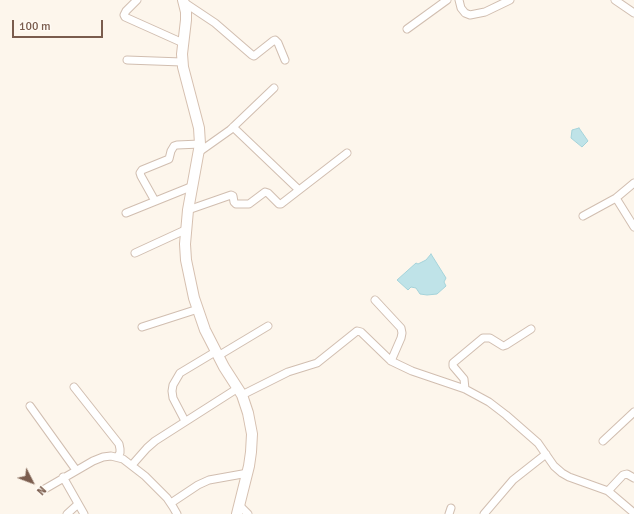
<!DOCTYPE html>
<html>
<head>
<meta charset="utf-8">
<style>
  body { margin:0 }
  #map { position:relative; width:634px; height:514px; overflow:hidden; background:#fdf6ec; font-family:Signika,sans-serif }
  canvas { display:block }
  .north { position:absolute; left:12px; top:462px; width:40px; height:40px; -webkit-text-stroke:3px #fffaf3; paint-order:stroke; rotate:132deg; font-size:11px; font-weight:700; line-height:16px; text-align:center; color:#7a5c4d }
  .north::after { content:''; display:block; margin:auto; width:14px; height:18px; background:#7a5c4d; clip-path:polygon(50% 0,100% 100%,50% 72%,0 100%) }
  .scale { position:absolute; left:12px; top:20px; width:91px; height:18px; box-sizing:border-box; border:2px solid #7a5c4d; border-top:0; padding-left:5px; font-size:12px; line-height:14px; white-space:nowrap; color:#7a5c4d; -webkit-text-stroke:3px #fffaf3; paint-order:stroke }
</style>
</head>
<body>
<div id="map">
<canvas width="634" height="514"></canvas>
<div class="north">N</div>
<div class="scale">100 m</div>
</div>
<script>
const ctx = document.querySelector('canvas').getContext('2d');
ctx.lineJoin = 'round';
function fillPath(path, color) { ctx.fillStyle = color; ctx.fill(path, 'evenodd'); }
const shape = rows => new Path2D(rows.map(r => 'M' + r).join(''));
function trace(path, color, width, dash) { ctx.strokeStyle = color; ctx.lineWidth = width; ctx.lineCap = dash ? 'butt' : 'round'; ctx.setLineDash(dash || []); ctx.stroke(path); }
const water = shape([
  [579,128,588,141,582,147,571,138,572,130,579,128],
  [431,254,446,278,444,282,446,286,437,294,427,295,420,294,416,288,411,287,408,290,397,280,416,263,418,264,426,260,431,254]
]);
const street = shape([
  [137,0,126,11,124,15,125,17,183,43],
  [459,0,461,8,465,13,470,15,485,12,510,0],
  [615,0,634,13],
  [185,3,215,23,252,55,254,56,273,41,275,40,278,43,285,60],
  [407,29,447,0],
  [127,60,182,62],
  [233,127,299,190],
  [199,152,230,130,274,88],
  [616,198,634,227],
  [155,201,141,176,140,173,142,170,169,159,171,151,174,146,177,145,200,144],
  [188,210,231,195,233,196,234,202,236,204,249,204,265,192,268,193,279,204,281,204,347,153],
  [126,213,193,186],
  [583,216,616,198,634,183],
  [135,253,185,230],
  [375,300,401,328,402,333,401,338,391,361],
  [142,327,198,309],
  [218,356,268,326],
  [74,387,119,444,120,449,120,453,117,457],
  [465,389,464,379,453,366,453,363,483,338,490,338,503,346,506,345,531,329],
  [242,395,288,372,317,363,357,331,361,332,391,361,412,371,465,389,489,402,506,415,538,443,554,466,562,473,569,477,608,491,634,513],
  [30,406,76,470],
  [185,421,173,398,172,391,173,385,180,373,215,352],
  [603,441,634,412],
  [132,465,147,448,155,441,238,388],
  [63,477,84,514],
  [43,490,93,461,103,457,111,456,123,459,145,476,167,498,173,507,177,514],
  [608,491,623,475,627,474,634,478],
  [171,503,198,485,209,480,248,473],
  [239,505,248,514],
  [67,514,78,504],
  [449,514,451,508],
  [484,514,513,480,546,454]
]);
const secondary = shape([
  [183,0,186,12,186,20,182,54,183,67,199,128,200,144,188,210,185,244,186,260,194,298,205,330,224,367,242,395,248,413,252,434,251,452,249,466,237,514]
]);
fillPath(water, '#bfe3e8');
trace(water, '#a5d3da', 1);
trace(street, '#d1beb0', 9);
trace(secondary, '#d6c0b0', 12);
trace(street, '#fff', 7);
trace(secondary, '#fff', 10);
</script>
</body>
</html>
